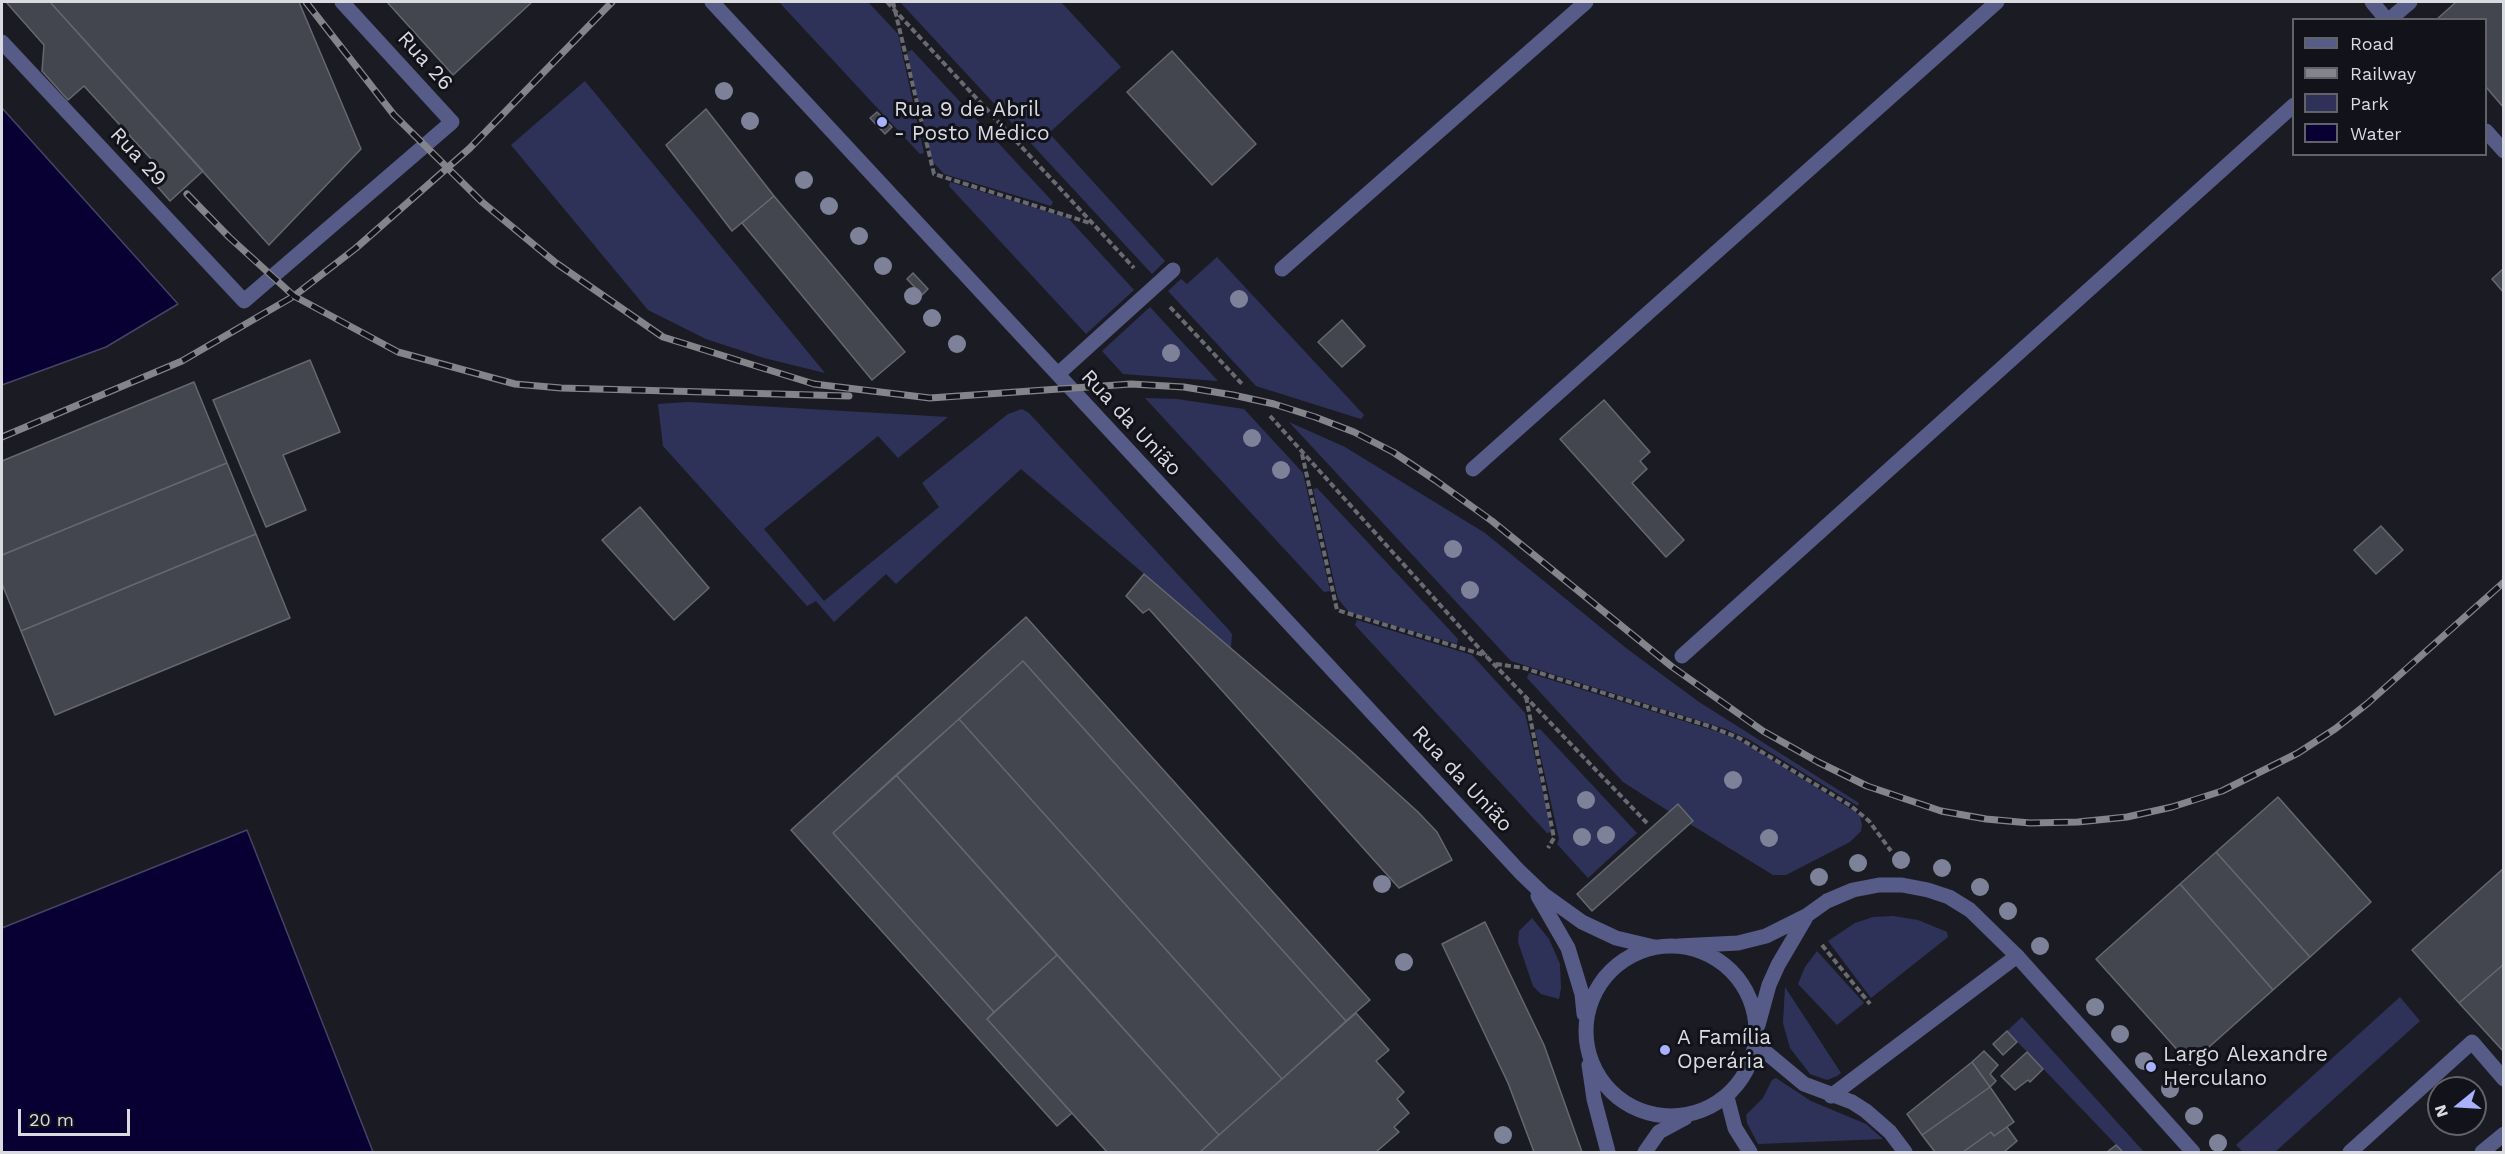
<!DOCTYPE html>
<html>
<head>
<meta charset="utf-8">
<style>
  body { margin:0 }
  #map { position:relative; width:2505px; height:1154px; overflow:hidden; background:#1b1c23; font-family:"Work Sans",sans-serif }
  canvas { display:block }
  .frame { position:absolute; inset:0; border:3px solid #dadbe0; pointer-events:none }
  .legend { position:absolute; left:2292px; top:18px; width:195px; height:138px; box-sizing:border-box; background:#12131a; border:2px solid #626369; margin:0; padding:8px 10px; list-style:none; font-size:18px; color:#dadbe0 }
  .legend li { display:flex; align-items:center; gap:12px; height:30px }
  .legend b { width:30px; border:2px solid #626369 }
  .north { position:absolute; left:2427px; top:1076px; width:60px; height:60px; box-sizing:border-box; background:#12131a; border:2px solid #626369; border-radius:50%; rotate:252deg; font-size:16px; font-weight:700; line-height:24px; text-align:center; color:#dadbe0 }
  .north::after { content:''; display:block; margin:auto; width:21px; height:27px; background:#a7b1fc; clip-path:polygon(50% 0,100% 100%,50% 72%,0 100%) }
  .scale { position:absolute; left:18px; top:1109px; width:112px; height:27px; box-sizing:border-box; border:3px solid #dadbe0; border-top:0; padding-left:8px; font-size:18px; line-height:21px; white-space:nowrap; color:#dadbe0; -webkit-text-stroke:4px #12131a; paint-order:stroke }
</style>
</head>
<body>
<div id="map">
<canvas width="2505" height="1154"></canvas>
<div class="frame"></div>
<ul class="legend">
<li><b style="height:8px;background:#565c87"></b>Road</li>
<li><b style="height:8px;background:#84858b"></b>Railway</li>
<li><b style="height:16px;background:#2f3258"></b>Park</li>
<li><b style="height:16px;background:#080032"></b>Water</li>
</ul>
<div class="north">N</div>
<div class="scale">20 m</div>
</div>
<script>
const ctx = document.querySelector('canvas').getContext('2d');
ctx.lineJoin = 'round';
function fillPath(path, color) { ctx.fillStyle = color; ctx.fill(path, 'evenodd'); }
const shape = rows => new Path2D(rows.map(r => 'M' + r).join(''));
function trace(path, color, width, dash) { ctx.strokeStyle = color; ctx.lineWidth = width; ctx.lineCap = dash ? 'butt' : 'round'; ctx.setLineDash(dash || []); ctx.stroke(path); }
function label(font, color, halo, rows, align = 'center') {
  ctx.font = font + ' "Work Sans",sans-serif'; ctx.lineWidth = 6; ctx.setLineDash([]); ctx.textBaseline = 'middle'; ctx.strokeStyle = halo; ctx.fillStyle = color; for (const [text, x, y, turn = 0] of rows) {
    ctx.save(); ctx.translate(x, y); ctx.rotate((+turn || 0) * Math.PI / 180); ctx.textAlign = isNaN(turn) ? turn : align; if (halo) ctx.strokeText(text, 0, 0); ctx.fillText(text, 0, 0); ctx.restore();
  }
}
const green = shape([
  [779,2,868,2,898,34,924,153,920,154],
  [900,2,1061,2,1121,67,1049,133,1165,261,1152,274],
  [912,50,1053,202,1051,206,944,174,932,161,907,52],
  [585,81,825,373,764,358,706,339,648,310,511,145],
  [950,182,1068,218,1134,290,1086,334,949,186],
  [1217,257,1364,415,1361,419,1256,386,1168,291,1181,279,1187,284],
  [1150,307,1218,381,1123,374,1102,351],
  [1145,398,1177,399,1244,409,1303,473,1330,591,1324,592],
  [688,402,948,417,898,458,878,436,764,529,824,601,939,507,922,483,1008,414,1022,409,1029,413,1228,629,1232,634,1231,648,1021,469,896,584,886,574,834,622,816,601,807,606,663,446,658,404],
  [1289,422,1345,447,1485,533,1626,648,1699,702,1859,803,1858,806,1748,739,1726,729,1511,661],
  [1317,488,1458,639,1457,644,1349,612,1338,599,1313,489],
  [1357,620,1472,655,1525,713,1552,832,1547,833,1355,625],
  [1529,673,1722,733,1746,744,1854,811,1860,816,1862,825,1861,831,1850,842,1786,875,1773,875,1690,824,1693,821,1679,804,1670,812,1623,782,1527,678],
  [1540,729,1637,833,1588,878,1557,844,1559,839,1535,730],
  [1893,916,1918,920,1947,932,1948,937,1871,998,1828,941,1855,923,1873,917],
  [1532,918,1549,939,1560,964,1561,988,1559,999,1541,994,1533,986,1518,942,1519,931],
  [1817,951,1864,1003,1837,1025,1798,984,1805,967],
  [1785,987,1841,1073,1837,1076,1827,1080,1810,1074,1790,1048,1783,1023],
  [2400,997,2420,1021,2275,1152,2243,1152,2236,1145],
  [2022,1017,2144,1152,2123,1152,2007,1031],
  [1776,1078,1811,1101,1866,1124,1883,1139,1758,1144,1747,1123,1746,1115,1763,1098,1772,1080]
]);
const water = shape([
  [2,108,178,304,106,347,2,385,2,108],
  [247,830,373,1152,2,1152,2,928,247,830]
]);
const building = shape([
  [6,2,50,2,203,171,170,201,148,176,152,160,84,86,68,100,42,71,44,45,6,2],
  [50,2,299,2,361,149,269,245,50,2],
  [387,2,532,2,453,75,387,2],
  [2456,2,2504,2,2504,108,2486,87,2486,20,2436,20,2456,2],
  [1172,51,1256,144,1212,185,1127,92,1172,51],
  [706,109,774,196,732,231,666,145,706,109],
  [877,112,892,127,885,134,870,118,877,112],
  [774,196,905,352,872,380,742,223,774,196],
  [2504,268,2504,293,2492,279,2504,268],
  [913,273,928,289,922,295,907,279,913,273],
  [1342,320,1365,346,1342,367,1318,342,1342,320],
  [310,360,340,432,283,455,306,510,266,527,213,400,310,360],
  [194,382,227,463,2,555,2,461,194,382],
  [1604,400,1650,452,1640,461,1647,469,1632,483,1684,540,1666,557,1560,439,1604,400],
  [227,463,256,534,21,631,2,584,2,555,227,463],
  [640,507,709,588,674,620,602,540,640,507],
  [2381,526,2403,550,2376,574,2354,550,2381,526],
  [256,534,290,618,55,715,21,631,256,534],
  [1144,574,1352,752,1418,812,1437,832,1452,860,1399,888,1149,609,1143,613,1126,596,1144,574],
  [1026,617,1370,1000,1346,1021,1023,661,833,833,994,1012,987,1019,1072,1113,1057,1126,791,830,1026,617],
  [1023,661,1346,1021,1282,1079,959,719,1023,661],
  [959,719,1282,1079,1219,1135,896,775,959,719],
  [896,775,1057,955,994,1012,833,833,896,775],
  [2278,797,2371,902,2310,957,2216,852,2278,797],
  [1678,804,1693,821,1592,911,1577,894,1678,804],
  [2216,852,2310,957,2273,990,2180,884,2216,852],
  [2504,868,2504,964,2459,1003,2412,950,2504,868],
  [2180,884,2273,990,2190,1064,2096,959,2180,884],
  [1485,922,1544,1045,1582,1152,1534,1152,1508,1083,1442,944,1485,922],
  [1057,955,1219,1135,1200,1152,1107,1152,987,1019,1057,955],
  [2504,964,2504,1052,2459,1003,2504,964],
  [1356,1013,1389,1050,1376,1061,1404,1092,1397,1099,1409,1113,1394,1127,1399,1132,1376,1152,1200,1152,1356,1013],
  [2007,1031,2017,1042,2003,1055,1993,1044,2007,1031],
  [1984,1051,1998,1065,1990,1074,1996,1081,1990,1087,1972,1062,1984,1051],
  [2027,1052,2043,1069,2030,1082,2028,1080,2015,1090,2001,1076,2027,1052],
  [1972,1062,1990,1087,1922,1135,1907,1114,1972,1062],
  [1990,1087,2014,1122,1994,1136,1991,1132,1963,1152,1935,1152,1922,1135,1990,1087],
  [2007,1127,2017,1141,2004,1152,1963,1152,1991,1132,1994,1136,2007,1127],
  [2116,1145,2123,1152,2107,1152,2116,1145]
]);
const path = shape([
  [887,2,1134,268],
  [893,2,934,174,1090,223],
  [1170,307,1243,385],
  [1270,416,1487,657,1647,823],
  [1302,454,1337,610,1487,656],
  [1496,664,1524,668,1712,727,1739,738,1851,806,1869,821,1891,851],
  [1526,697,1554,838,1548,848],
  [1822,945,1870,1004]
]);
const service = shape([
  [2,42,244,301,452,122,342,2],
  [1058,374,1173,270],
  [2350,1152,2472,1042,2504,1079],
  [2482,1152,2504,1134]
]);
const minor = shape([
  [2372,2,2387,20],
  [2389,20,2410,2],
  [2486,131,2504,151],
  [1282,269,1586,2],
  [1473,469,1997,2],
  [1682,656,2294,105],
  [1756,1044,1804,1084,1852,1102,1866,1111,1890,1132,1905,1152],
  [1831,1096,2017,956],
  [1727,1097,1735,1128,1750,1152]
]);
const tertiary = shape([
  [712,2,1520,872,1543,894,1582,922,1616,938,1654,947],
  [1538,896,1568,948,1582,994,1584,1014],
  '1586 1031a85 85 0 1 1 170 0a85 85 0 1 1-170 0Z',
  [1679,946,1738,943,1766,936,1806,916,1827,901,1853,890,1879,885,1902,885,1928,890,1949,897,1970,910,2017,956,2193,1152],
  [1758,1025,1769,985,1778,965,1805,919],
  [1589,1065,1594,1099,1608,1152],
  [1645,1152,1659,1132,1685,1118]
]);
const rail = shape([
  [306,2,394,115,482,202,556,263,663,337,814,384,930,398,1131,384,1184,387,1233,395,1274,404,1315,417,1354,432,1393,452,1435,480,1492,521,1671,666,1763,731,1818,762,1867,786,1941,811,1986,819,2030,823,2078,822,2127,817,2172,807,2222,791,2298,753,2335,729,2368,703,2504,582],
  [187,194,229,237,294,296,398,352,515,384,561,388,849,396],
  [2,437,182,361,294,296,356,248,470,148,612,2]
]);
const trees = [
  [724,91],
  [750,121],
  [804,180],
  [829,206],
  [859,236],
  [883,266],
  [913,296],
  [1239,299],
  [932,318],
  [957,344],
  [1171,353],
  [1252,438],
  [1281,470],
  [1453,549],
  [1470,590],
  [1733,780],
  [1586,800],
  [1606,835],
  [1582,837],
  [1769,838],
  [1901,860],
  [1858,863],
  [1942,868],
  [1819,877],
  [1382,884],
  [1980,887],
  [2008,911],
  [2040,946],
  [1404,962],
  [2095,1007],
  [2120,1034],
  [2144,1061],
  [2170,1089],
  [2194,1116],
  [1503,1135],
  [2218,1143]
];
const markers = [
  [882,122,6,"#a7b1fc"],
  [1665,1050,6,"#a7b1fc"],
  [2151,1067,6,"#a7b1fc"]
];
const streetNames = [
  ["Rua 26",425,61,48],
  ["Rua 29",138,157,47],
  ["Rua da União",1131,423,47],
  ["Rua da União",1462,779,47]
];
const poiNames = [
  ["Rua 9 de Abril",894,110],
  ["- Posto Médico",894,134],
  ["A Família",1677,1038],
  ["Operária",1677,1062],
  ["Largo Alexandre",2163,1055],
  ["Herculano",2163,1079]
];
fillPath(green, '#2f3258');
fillPath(water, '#080032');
trace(water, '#474266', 1.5);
fillPath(building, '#44464f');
trace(building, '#666871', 1.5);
trace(path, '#6a6b71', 4, [6, 3]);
trace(service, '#565c87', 15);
trace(minor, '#565c87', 15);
trace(tertiary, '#565c87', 15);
trace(rail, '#84858b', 7);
trace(rail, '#12131a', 4.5, [14]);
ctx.fillStyle = '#7e8299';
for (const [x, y] of trees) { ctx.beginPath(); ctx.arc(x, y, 9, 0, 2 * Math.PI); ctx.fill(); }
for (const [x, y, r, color] of markers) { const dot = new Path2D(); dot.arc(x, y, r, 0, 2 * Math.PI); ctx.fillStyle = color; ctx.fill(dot); trace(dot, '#12131a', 2); }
label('21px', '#dadbe0', '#12131a', streetNames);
label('21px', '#dadbe0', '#12131a', poiNames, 'left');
</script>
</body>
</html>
